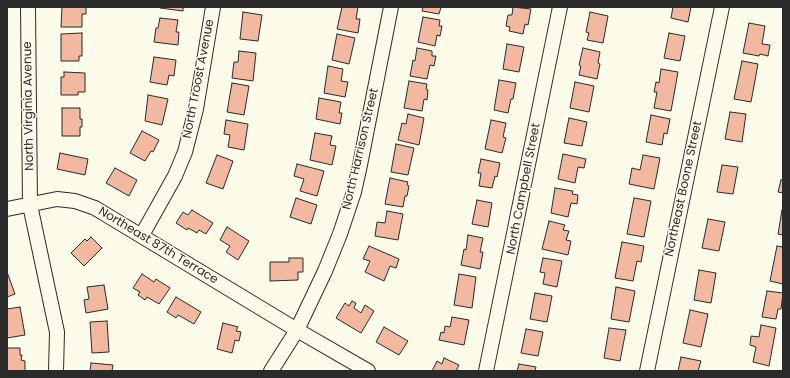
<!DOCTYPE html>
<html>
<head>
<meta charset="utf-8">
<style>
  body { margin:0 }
  #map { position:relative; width:790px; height:378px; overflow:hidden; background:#fdfbea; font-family:Poppins,sans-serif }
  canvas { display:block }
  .frame { position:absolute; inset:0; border:8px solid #2b2b2b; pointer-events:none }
</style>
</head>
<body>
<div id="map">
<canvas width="790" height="378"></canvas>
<div class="frame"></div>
</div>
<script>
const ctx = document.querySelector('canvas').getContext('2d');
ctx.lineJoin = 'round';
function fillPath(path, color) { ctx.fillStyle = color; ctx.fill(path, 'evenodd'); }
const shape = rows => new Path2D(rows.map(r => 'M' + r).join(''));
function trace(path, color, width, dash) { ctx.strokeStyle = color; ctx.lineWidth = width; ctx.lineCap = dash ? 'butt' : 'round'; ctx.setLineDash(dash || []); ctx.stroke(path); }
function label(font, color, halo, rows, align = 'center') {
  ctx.font = font + ' Poppins,sans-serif'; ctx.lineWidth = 3; ctx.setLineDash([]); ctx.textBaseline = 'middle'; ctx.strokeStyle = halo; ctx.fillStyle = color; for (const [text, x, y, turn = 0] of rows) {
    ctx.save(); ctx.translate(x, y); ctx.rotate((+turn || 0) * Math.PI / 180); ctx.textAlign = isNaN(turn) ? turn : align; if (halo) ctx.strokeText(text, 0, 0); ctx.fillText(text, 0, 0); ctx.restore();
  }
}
const building = shape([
  [62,7,86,7,86,14,82,14,82,27,61,27,62,7],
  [160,7,183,7,183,11,160,8,160,7],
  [342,7,358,7,356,19,360,19,358,33,337,29,342,7],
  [423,7,441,7,439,14,422,11,423,7],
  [513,7,531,9,528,25,525,24,523,34,509,31,510,27,506,26,508,15,512,15,513,7],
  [673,7,693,7,691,7,688,22,671,18,673,7],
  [243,12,262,15,258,41,240,39,243,12],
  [590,12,608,16,603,43,587,40,589,33,586,32,590,12],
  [423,17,440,20,439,26,442,26,440,36,437,35,435,46,418,42,423,17],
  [160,18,178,20,176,32,179,32,178,45,154,42,156,28,158,28,160,18],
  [749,23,765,26,762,44,770,45,768,56,760,54,759,56,743,53,749,23],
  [82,33,82,56,79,56,79,61,61,61,61,34,82,33],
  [669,33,685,36,680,61,664,58,669,33],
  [337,34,355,38,349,64,332,60,337,34],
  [507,44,524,47,519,72,503,69,507,44],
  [417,48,432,51,432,56,436,56,434,66,430,65,427,79,410,76,413,60,415,61,417,48],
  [583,48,600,52,598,63,600,64,597,79,579,75,581,66,579,65,583,48],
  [239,51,256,53,253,81,232,78,234,62,238,62,239,51],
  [154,57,176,60,174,76,169,75,167,85,150,82,154,57],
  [742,61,758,64,751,102,734,99,742,61],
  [328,66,343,69,341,81,348,82,345,97,324,93,328,66],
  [661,69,678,72,671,111,654,108,657,92,654,92,656,82,659,83,661,69],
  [64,72,85,73,85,92,78,92,78,95,61,95,61,77,64,77,64,72],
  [499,80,516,83,513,99,511,99,508,113,494,110,499,80],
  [409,81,427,84,426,89,428,90,427,100,424,99,422,111,404,108,409,81],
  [575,82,594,86,589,112,570,108,575,82],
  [232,83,249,86,244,115,227,112,232,83],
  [148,95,168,99,162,125,145,121,148,95],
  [319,98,341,102,339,113,342,113,340,124,316,119,319,98],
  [62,108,80,108,80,119,82,119,82,127,80,127,80,136,62,136,62,108],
  [730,112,746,114,742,142,725,139,730,112],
  [408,114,424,118,419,145,398,140,402,123,406,124,408,114],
  [651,115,670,119,667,134,664,133,662,145,646,142,651,115],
  [569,118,587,122,582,146,564,143,569,118],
  [226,120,248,124,244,150,228,147,230,135,224,134,226,120],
  [491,120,506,123,503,137,506,138,502,153,485,149,491,120],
  [142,131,159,140,153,152,151,151,145,161,130,153,142,131],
  [315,133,332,136,330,145,336,146,332,165,310,160,315,133],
  [396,144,414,148,408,175,391,172,396,144],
  [60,153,88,159,85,175,57,169,60,153],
  [563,154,586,159,584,168,578,167,575,183,558,179,563,154],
  [217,155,233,161,223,189,206,183,217,155],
  [643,155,660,158,654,189,629,184,632,168,640,170,643,155],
  [481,159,500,163,497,177,495,176,492,188,479,186,481,173,478,173,481,159],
  [297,164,324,171,317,196,300,191,304,179,294,176,297,164],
  [722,165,738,167,733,194,717,192,722,165],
  [115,168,137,180,129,196,106,183,115,168],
  [390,178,408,182,407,185,409,186,407,196,405,196,403,207,385,204,390,178],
  [781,180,783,180,783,193,778,192,781,180],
  [555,188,573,191,572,194,578,195,577,204,571,203,568,217,551,213,555,188],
  [296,198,317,205,311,224,290,217,296,198],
  [634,198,651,201,644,237,627,234,634,198],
  [477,200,492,203,488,227,472,224,477,200],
  [192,210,213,223,206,234,199,230,197,233,188,228,187,230,176,223,183,212,188,215,192,210],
  [782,210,783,210,783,235,778,234,782,210],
  [387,211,403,214,398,240,375,236,377,222,385,223,387,211],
  [708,219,725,222,719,251,702,248,708,219],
  [549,221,565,225,563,230,569,231,566,240,571,241,568,255,542,249,549,221],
  [227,227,249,241,238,260,226,252,230,246,220,240,227,227],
  [468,235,483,238,480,252,483,252,480,269,461,265,464,249,466,250,468,235],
  [91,237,102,248,84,266,71,253,85,239,87,241,91,237],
  [622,242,644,246,641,262,637,261,633,281,615,278,622,242],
  [369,246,399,259,396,268,390,266,384,281,365,272,370,261,363,259,369,246],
  [777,246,783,247,783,284,770,281,777,246],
  [289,258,303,258,303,272,298,272,298,280,270,281,270,262,289,262,289,258],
  [543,258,562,261,557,287,543,284,545,273,540,272,543,258],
  [699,270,716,273,711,303,694,300,699,270],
  [7,272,15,294,7,297,7,272],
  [142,274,154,282,156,279,170,288,159,304,147,297,145,300,138,295,140,292,133,288,142,274],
  [459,274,476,277,472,308,454,305,459,274],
  [104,285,108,309,86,313,84,300,89,299,87,287,104,285],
  [616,287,635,291,629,322,611,319,616,287],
  [767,291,783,293,781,309,778,309,776,319,762,317,767,291],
  [535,293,552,296,547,322,530,319,535,293],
  [176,297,201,312,194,324,178,315,176,318,167,312,176,297],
  [352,301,356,303,354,308,361,313,365,305,374,311,361,333,336,318,345,303,349,306,352,301],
  [20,307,25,335,7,338,7,309,20,307],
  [690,310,708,314,701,347,683,343,690,310],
  [452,317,469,320,464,345,439,340,441,332,444,333,445,326,450,327,452,317],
  [107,321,109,352,92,353,90,322,107,321],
  [223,323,238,327,236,331,241,332,239,341,235,340,232,353,217,349,223,323],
  [761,325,776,328,769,366,753,362,756,347,750,345,751,336,759,337,761,325],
  [384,327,408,341,399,355,376,342,384,327],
  [609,328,626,330,620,361,604,358,609,328],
  [526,329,543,332,538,356,521,353,526,329],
  [7,348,20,348,20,355,22,355,21,360,25,361,25,371,7,371,7,348],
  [681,357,701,361,698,371,678,371,681,357],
  [444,358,459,365,456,371,432,371,437,361,442,364,444,358],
  [91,363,113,365,112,371,90,371,91,363],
  [519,364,536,367,535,371,517,371,519,364]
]);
const minor = shape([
  [28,7,30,205,57,332,56,371],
  [7,209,57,199,75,201,95,208,297,330,368,371],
  [142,235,175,176,185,152,196,109,213,7],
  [271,371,297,330,325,271,340,234,354,192,360,165,391,7],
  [486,371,560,7],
  [647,371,722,7]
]);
const streetNames = [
  ["North Troost Avenue",199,79,-79],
  ["North Virginia Avenue",29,106,-91],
  ["North Harrison Street",361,149,-77],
  ["North Campbell Street",524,189,-79],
  ["Northeast Boone Street",684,189,-78],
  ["Northeast 87th Terrace",158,246,31]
];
fillPath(building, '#f2b8a0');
trace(building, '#2b2b2b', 1);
trace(minor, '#2b2b2b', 16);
trace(minor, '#fdfbea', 14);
label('12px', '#2b2b2b', '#fdfbea', streetNames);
</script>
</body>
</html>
